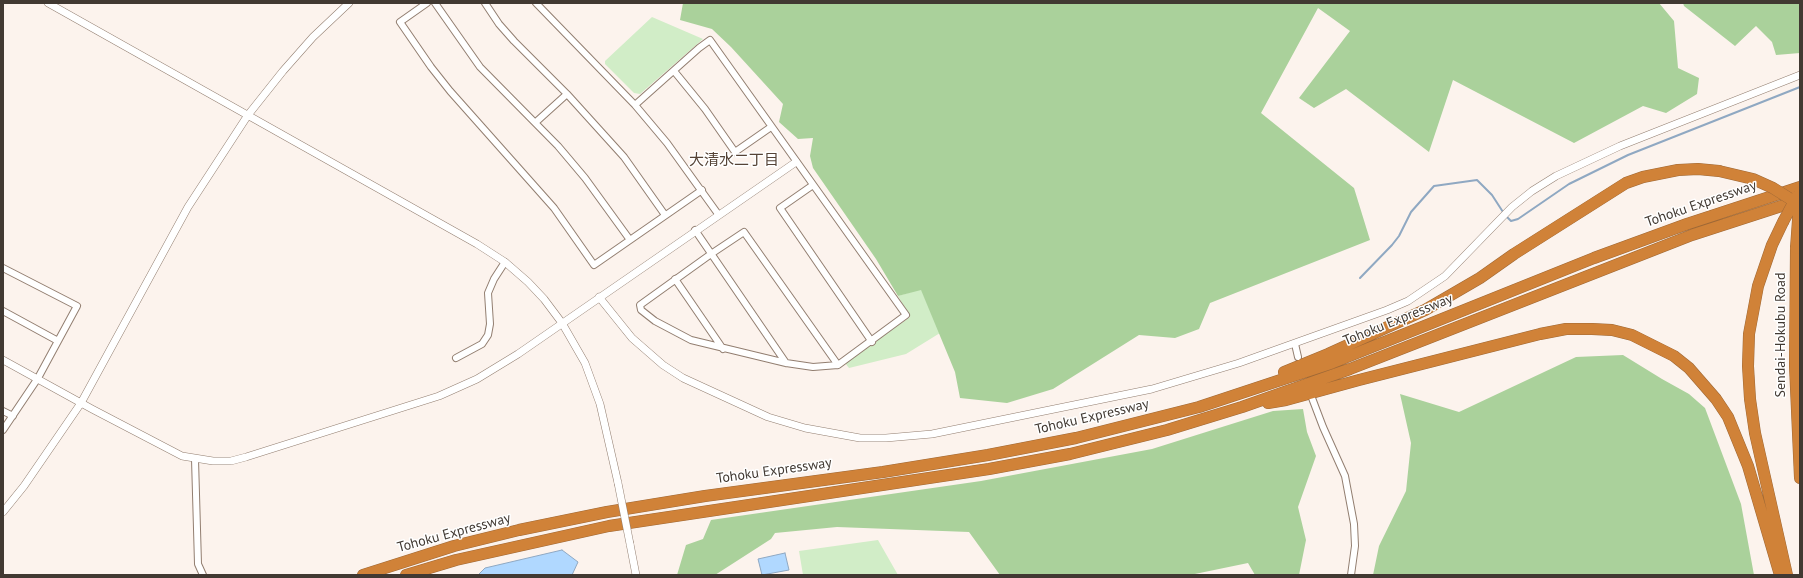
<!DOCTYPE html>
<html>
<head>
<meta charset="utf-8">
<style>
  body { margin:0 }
  #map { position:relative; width:1803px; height:578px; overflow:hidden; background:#fcf3ed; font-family:"PT Sans",sans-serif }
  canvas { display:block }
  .frame { position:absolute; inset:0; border:4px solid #413932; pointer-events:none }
</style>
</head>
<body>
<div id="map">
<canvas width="1803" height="578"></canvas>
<div class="frame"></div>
</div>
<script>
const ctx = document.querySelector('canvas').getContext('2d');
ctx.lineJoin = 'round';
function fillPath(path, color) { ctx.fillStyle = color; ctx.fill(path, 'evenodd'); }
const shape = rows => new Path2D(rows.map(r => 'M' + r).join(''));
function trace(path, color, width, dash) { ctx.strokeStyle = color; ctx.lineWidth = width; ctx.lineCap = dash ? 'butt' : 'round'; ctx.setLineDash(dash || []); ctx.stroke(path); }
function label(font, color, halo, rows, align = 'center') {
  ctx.font = font + ' "PT Sans","Noto Sans JP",sans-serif'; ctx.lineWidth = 3; ctx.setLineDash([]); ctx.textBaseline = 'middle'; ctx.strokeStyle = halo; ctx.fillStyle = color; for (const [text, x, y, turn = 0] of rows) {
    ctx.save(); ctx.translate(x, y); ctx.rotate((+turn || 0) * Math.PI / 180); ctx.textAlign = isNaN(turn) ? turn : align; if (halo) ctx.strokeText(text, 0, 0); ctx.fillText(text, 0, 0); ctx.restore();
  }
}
const green = shape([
  [652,17,703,39,640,94,634,93,605,64,605,61],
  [921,289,940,333,906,354,849,368,845,363,910,317,898,296],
  [878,540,898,575,803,575,799,551]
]);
const forest = shape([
  [683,3,1659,3,1674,21,1678,68,1699,78,1697,94,1666,113,1643,106,1574,143,1453,80,1429,152,1346,89,1314,108,1299,98,1350,31,1318,8,1261,113,1354,188,1370,240,1210,303,1199,329,1175,338,1139,335,1053,389,1007,403,960,398,955,372,921,290,898,296,876,259,813,168,810,156,813,138,798,139,779,122,783,104,731,47,712,29,680,20],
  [1683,3,1800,3,1800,53,1776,55,1772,42,1756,26,1735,46,1684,6],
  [1623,355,1662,379,1689,394,1705,408,1741,504,1754,575,1373,575,1379,546,1406,491,1411,443,1400,394,1459,412,1576,357],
  [1303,409,1307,432,1316,456,1298,507,1306,540,1299,575,1255,575,1248,563,1190,575,1000,575,969,532,837,527,775,533,771,539,715,575,677,575,686,545,703,539,711,520,981,481,1152,449,1273,411]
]);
const water = shape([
  [562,550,578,562,572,575,478,575,485,568,562,550],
  [785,553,789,570,762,575,758,559,785,553]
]);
const stream = shape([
  [1506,216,1511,221,1518,219,1569,184,1628,155,1800,87],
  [1360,278,1392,245,1399,236,1411,212,1434,186,1477,180,1492,195,1503,212]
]);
const minor = shape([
  [427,3,400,22,431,67,450,91,554,208,594,265,702,190],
  [435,3,480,67,558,146,585,178,630,240],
  [485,3,499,24,514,41,567,94,624,157,665,215],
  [536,3,635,105,667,143,718,214],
  [674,71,705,109,735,152,771,127],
  [635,105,699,48,710,40,906,315,838,365,813,367,786,363,691,340,655,321,641,310,640,305,711,254,744,232,838,365],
  [536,122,567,94],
  [813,185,780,208,872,342],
  [695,230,786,363],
  [3,268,77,306,38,378,3,430],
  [675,279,723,349],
  [3,311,58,341],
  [1295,344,1298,357],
  [456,358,482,344,488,335,490,324,488,293,494,279,505,262],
  [1312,398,1323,427,1345,476,1354,524,1355,546,1351,575],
  [3,411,13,416],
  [195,459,198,564,203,575]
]);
const tertiary = shape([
  [48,3,477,244,505,262,528,282,544,299,562,323,585,363,600,404,618,483],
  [599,297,632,338,663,365,683,378,768,417,805,428,860,438,886,438,932,434,1152,389,1239,363,1387,310,1408,301,1445,276,1512,207,1532,191,1556,176,1620,146,1800,75],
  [3,360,92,409,182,456,213,461,231,461,246,457,439,396,477,379,518,354,796,162],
  [3,512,24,486,81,403,188,207,248,115,283,71,313,37,349,3],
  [630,544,636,575]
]);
const motorway = shape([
  [1783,222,1772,245,1758,286,1749,334,1748,366,1750,399,1755,433,1787,575],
  [1796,248,1795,366,1800,478],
  [1284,372,1328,354,1425,310,1480,278,1514,254,1626,183,1643,177,1678,170,1698,169,1719,171],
  [1268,403,1286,400,1359,380,1540,334,1566,329,1592,329,1612,330,1632,335,1674,356,1689,368,1716,399,1728,417,1748,466,1780,575],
  [363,575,454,546,519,530,607,512,705,496,883,472,988,455,1076,438,1199,407,1332,363,1594,258,1687,224,1800,187],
  [406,575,456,560,609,526,989,469,1070,454,1167,430,1242,407,1350,369,1692,235,1800,200]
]);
const tertiaryBridge = shape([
  [618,483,630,544]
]);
const motorwayBridge = shape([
  [1719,171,1753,179,1773,188,1800,205],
  [1783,222,1797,196],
  [1796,248,1800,192]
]);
const streetNames = [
  ["Tohoku Expressway",1701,204,-19],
  ["Tohoku Expressway",1398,320,-22],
  ["Sendai-Hokubu Road",1781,335,-90],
  ["Tohoku Expressway",1092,417,-13],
  ["Tohoku Expressway",774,471,-8],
  ["Tohoku Expressway",454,533,-15]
];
const neighbourhoodNames = [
  ["大清水二丁目",734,161]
];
fillPath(green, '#d1edc7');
fillPath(forest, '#aad19b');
fillPath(water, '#b0d8ff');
trace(water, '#8fa8c2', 1);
trace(stream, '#8fa8c2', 2);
trace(minor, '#927e70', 8);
trace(tertiary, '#927e70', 8);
trace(motorway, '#9e6836', 12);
trace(minor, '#fff', 6);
trace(tertiary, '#fff', 7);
trace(motorway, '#d08238', 11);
trace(tertiaryBridge, '#927e70', 8, []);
trace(motorwayBridge, '#9e6836', 12, []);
trace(tertiaryBridge, '#fff', 7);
trace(motorwayBridge, '#d08238', 11);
label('14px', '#413932', '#fff', streetNames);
label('15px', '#554336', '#fff', neighbourhoodNames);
</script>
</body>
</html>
